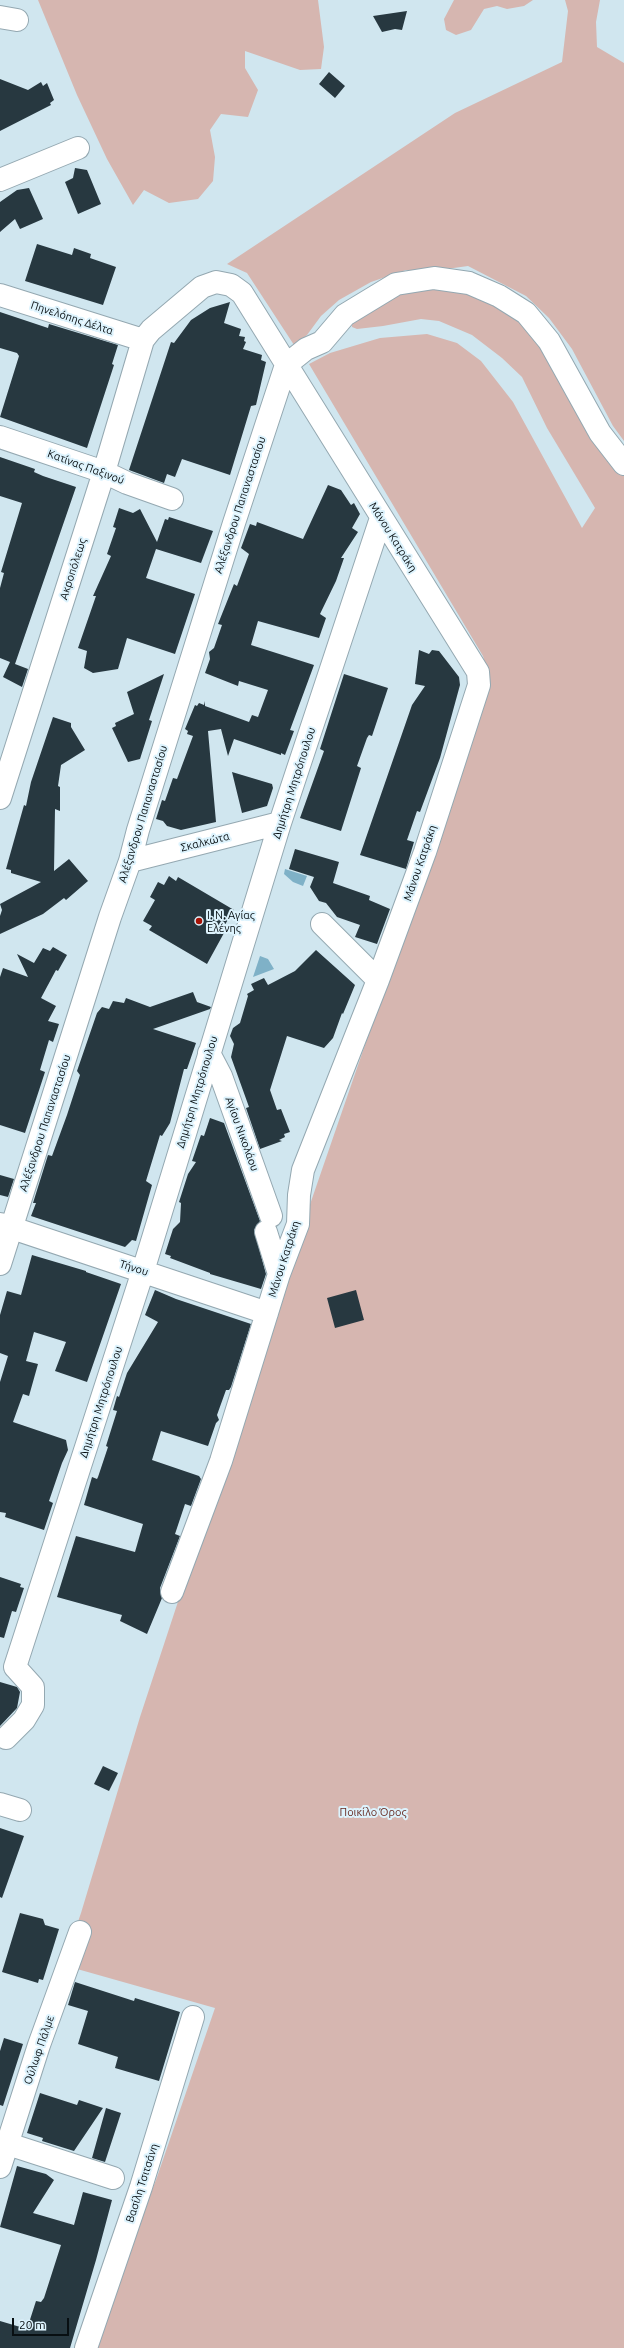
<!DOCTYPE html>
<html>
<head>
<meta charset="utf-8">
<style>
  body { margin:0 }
  #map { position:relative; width:624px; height:2348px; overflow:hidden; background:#d0e6ef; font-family:Ubuntu,sans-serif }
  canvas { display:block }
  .scale { position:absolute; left:12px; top:2318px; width:57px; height:18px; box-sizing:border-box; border:2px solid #080f12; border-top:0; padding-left:5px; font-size:12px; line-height:14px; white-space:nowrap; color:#080f12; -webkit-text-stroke:3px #ddf3fd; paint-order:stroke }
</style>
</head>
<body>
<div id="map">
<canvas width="624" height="2348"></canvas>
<div class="scale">20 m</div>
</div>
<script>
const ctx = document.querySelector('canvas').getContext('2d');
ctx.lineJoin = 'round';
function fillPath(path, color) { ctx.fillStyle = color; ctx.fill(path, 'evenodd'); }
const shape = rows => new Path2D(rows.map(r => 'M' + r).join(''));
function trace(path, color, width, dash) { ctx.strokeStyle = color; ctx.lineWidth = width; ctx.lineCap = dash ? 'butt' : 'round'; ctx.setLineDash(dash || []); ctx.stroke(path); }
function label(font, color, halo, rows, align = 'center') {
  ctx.font = font + ' Ubuntu,sans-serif'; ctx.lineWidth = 4; ctx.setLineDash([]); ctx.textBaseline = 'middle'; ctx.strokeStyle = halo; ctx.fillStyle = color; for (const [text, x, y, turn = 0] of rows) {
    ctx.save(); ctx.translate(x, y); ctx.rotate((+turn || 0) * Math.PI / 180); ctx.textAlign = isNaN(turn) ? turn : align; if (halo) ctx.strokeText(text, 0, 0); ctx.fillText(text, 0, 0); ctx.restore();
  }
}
const green = shape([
  [38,0,318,0,324,47,321,69,300,70,245,51,245,68,258,90,248,117,221,114,210,130,215,157,213,181,198,199,169,203,144,190,133,205,107,159,77,95],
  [454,0,533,0,524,6,507,9,497,6,484,9,471,30,456,35,446,30,444,19],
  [565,0,600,0,596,22,597,47,624,63,624,441,613,426,572,349,549,318,526,296,468,266,418,273,406,270,371,282,339,300,321,316,307,335,294,345,247,273,227,264,455,113,562,62,568,11],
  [468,288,525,319,624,462,624,2348,87,2348,156,2180,215,2008,63,1965,81,1913,140,1717,285,1277,489,685,488,674,483,656,309,364,330,353,380,338,427,334,457,343,481,361,513,402,582,528,595,508,547,428,522,377,502,358,472,335,439,321,421,319,383,326,357,329,352,327,352,321,399,289]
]);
const water = shape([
  [285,869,307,876,303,886,293,882,284,874],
  [260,956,268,959,274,969,253,977]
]);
const building = shape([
  [407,11,402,30,395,29,382,32,373,16],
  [329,72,345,86,335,98,319,84],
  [0,79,28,90,41,82,43,86,47,83,54,100,50,103,51,105,0,131],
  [75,168,87,170,101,204,78,214,65,182,73,178],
  [29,188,43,219,20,229,15,219,0,232,0,202,17,190],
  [37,244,72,255,74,248,91,254,90,258,116,267,103,305,25,281],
  [230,302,224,323,241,329,239,336,245,337,244,341,246,342,243,349,262,355,261,360,266,362,256,405,251,406,230,475,182,459,175,477,167,474,164,483,129,470,171,342,174,343,191,320,210,308],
  [0,312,48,328,49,324,118,345,112,364,114,365,87,448,0,417,19,356,17,353,0,348],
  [0,457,35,469,34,472,43,476,76,487,15,664,28,669,22,687,3,677,10,662,0,658,0,588,4,573,1,572,22,503,0,496],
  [328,485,341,490,351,505,354,503,360,514,352,528,358,532,341,558,344,558,336,581,320,614,326,618,319,638,258,621,251,645,314,665,290,730,294,731,285,755,281,753,281,755,234,739,228,756,221,729,208,731,216,822,181,830,167,826,163,821,156,819,162,800,165,801,173,778,177,779,193,736,187,734,188,731,185,729,195,705,197,706,199,703,204,705,205,701,205,706,249,722,252,715,258,717,268,690,239,681,238,686,205,673,210,659,209,652,214,648,222,625,218,624,234,584,237,586,249,554,241,548,250,524,256,526,257,522,303,539],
  [119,508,133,513,140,509,157,542,165,519,168,520,169,517,213,531,201,563,156,549,146,578,195,594,175,654,127,638,118,669,93,673,84,668,87,651,78,648,96,596,93,596,111,556,107,554,116,528,113,527],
  [419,650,429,654,432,650,439,651,459,677,460,685,440,758,420,812,417,811,407,840,414,842,406,869,360,855,412,705,425,686,415,684],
  [164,674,149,720,152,721,140,759,128,762,112,728,116,726,115,723,134,714,127,692],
  [344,674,388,688,372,736,369,735,367,738,357,766,361,768,341,831,300,818,324,751,320,749],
  [53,717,71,723,71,727,85,750,61,765,58,786,60,787,60,811,55,809,54,871,69,859,88,881,66,900,64,898,43,914,0,934,0,916,2,910,0,904,41,882,11,873,11,870,6,869,24,805,26,806,31,782],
  [232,772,272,784,273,788,267,806,242,813],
  [295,849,339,862,333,883,370,896,369,900,390,909,377,944,355,937,360,925,337,917,326,903,319,901,310,887,314,877,289,869],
  [169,876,176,881,178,877,234,910,221,931,224,933,207,964,149,930,152,926,143,921,155,900,150,897,158,882,164,885],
  [53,947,67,955,58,971,56,970,41,998,56,1006,48,1021,59,1024,53,1042,49,1040,40,1070,45,1072,25,1133,0,1125,0,977,3,968,28,977,17,954,34,963,43,948,50,951],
  [316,950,355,985,343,1014,342,1013,333,1038,324,1048,287,1036,270,1090,277,1110,281,1109,290,1132,284,1134,285,1137,279,1140,282,1141,260,1149,246,1108,249,1107,231,1057,234,1044,230,1036,233,1028,240,1023,248,996,247,994,254,990,251,984,264,978,268,985,295,971],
  [193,992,197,1002,211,1007,210,1009,153,1029,196,1043,187,1069,184,1069,170,1123,162,1136,160,1135,146,1181,152,1185,136,1241,132,1240,125,1247,31,1216,36,1203,33,1203,48,1155,52,1156,67,1115,80,1075,77,1071,97,1013,102,1007,109,1009,113,1001,124,1003,126,998,150,1007],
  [210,1118,224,1123,260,1221,254,1230,266,1274,261,1289,210,1274,210,1273,170,1258,171,1256,165,1254,173,1229,180,1222,181,1203,179,1202,188,1174,196,1162,192,1161,201,1135,204,1136],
  [0,1175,14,1179,8,1197,0,1195],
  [32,1255,86,1271,86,1272,121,1284,87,1382,55,1371,66,1342,34,1332,26,1361,38,1364,29,1396,23,1394,13,1422,66,1440,68,1450,62,1463,49,1501,53,1503,44,1530,5,1517,6,1513,0,1512,0,1382,8,1356,0,1353,0,1315,7,1291,21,1295],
  [155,1290,176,1299,251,1324,231,1387,229,1390,226,1390,217,1415,219,1420,216,1423,208,1446,161,1431,152,1460,199,1476,201,1479,191,1506,185,1504,175,1534,180,1536,160,1588,162,1598,147,1634,120,1621,122,1615,57,1597,76,1536,135,1552,143,1524,84,1505,92,1477,97,1479,98,1477,108,1447,106,1446,117,1411,113,1410,117,1396,119,1397,127,1373,158,1322,145,1315],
  [356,1290,364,1320,335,1328,327,1298],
  [0,1577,21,1584,20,1587,24,1588,16,1612,12,1611,4,1638,0,1637],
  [0,1682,17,1687,20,1692,17,1708,0,1726],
  [103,1766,118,1773,109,1791,94,1784],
  [0,1828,24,1836,2,1898,0,1897],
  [20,1913,43,1919,45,1925,59,1929,43,1980,39,1979,38,1983,2,1972],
  [75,1982,134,2001,135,1998,180,2012,159,2081,115,2068,118,2057,78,2044,88,2011,68,2005],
  [4,2038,23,2044,3,2106,0,2105,0,2051],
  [40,2093,77,2105,79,2100,103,2108,74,2151,42,2141,43,2138,27,2133],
  [106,2108,121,2113,105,2162,92,2158],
  [17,2166,46,2174,54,2180,33,2213,74,2225,83,2192,112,2200,96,2260,70,2348,0,2348,0,2321,27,2329,36,2301,41,2302,44,2298,61,2245,0,2227]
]);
const minor = shape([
  [0,17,17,20],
  [0,180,78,148],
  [0,295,143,340],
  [0,437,104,472,127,483,172,499],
  [0,798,104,472,143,340,151,330,202,287,216,282,231,285,242,293,478,672,479,685,425,852,378,980,303,1170,299,1195,298,1224,279,1274,221,1461,172,1592],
  [130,861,280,823],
  [322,924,378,980],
  [209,1053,221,1076,271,1216],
  [0,1224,267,1313],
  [266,1232,279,1274],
  [0,1264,110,917,130,861,138,830,234,523,286,365,306,349,322,342,345,315,396,284,434,278,469,283,499,296,526,313,549,341,600,433,624,464],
  [15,1667,143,1271,280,823,381,518],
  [6,1738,24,1720,33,1705,33,1687,15,1667],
  [0,1804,20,1810],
  [8,2144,113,2178],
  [0,2167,39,2045,80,1932],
  [86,2348,141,2187,193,2017]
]);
const markers = [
  [199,921,4,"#a61307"]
];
const streetNames = [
  ["Πηνελόπης Δέλτα",72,318,18],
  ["Κατίνας Παξινού",86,467,20],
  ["Αλέξανδρου Παπαναστασίου",240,505,-72],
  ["Μάνου Κατράκη",393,537,58],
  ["Ακροπόλεως",73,569,-72],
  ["Δημήτρη Μητρόπουλου",294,783,-72],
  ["Αλέξανδρου Παπαναστασίου",143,814,-73],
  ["Σκαλκώτα",205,842,-14],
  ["Μάνου Κατράκη",420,863,-71],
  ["Δημήτρη Μητρόπουλου",197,1092,-73],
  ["Αλέξανδρου Παπαναστασίου",45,1123,-72],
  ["Αγίου Νικολάου",242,1134,70],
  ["Μάνου Κατράκη",284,1259,-72],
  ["Τήνου",134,1268,18],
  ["Δημήτρη Μητρόπουλου",101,1402,-72],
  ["Ούλωφ Πάλμε",39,2050,-71],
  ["Βασίλη Τσιτσάνη",142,2183,-72]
];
const poiNames = [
  ["Ι. Ν. Αγίας",207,915],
  ["Ελένης",207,928]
];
const parkNames = [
  ["Ποικίλο Όρος",373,1812]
];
fillPath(green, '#d6b6b0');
fillPath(water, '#7fb1c7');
fillPath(building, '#273840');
trace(minor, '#94a8b1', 24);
trace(minor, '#fff', 22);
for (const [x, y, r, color] of markers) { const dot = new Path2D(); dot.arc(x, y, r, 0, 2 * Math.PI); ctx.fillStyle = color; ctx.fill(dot); trace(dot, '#ddf3fd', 1.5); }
label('11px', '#080f12', '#ddf3fd', streetNames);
label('11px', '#080f12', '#ddf3fd', poiNames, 'left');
label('11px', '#65271e', '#ddf3fd', parkNames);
</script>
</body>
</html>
